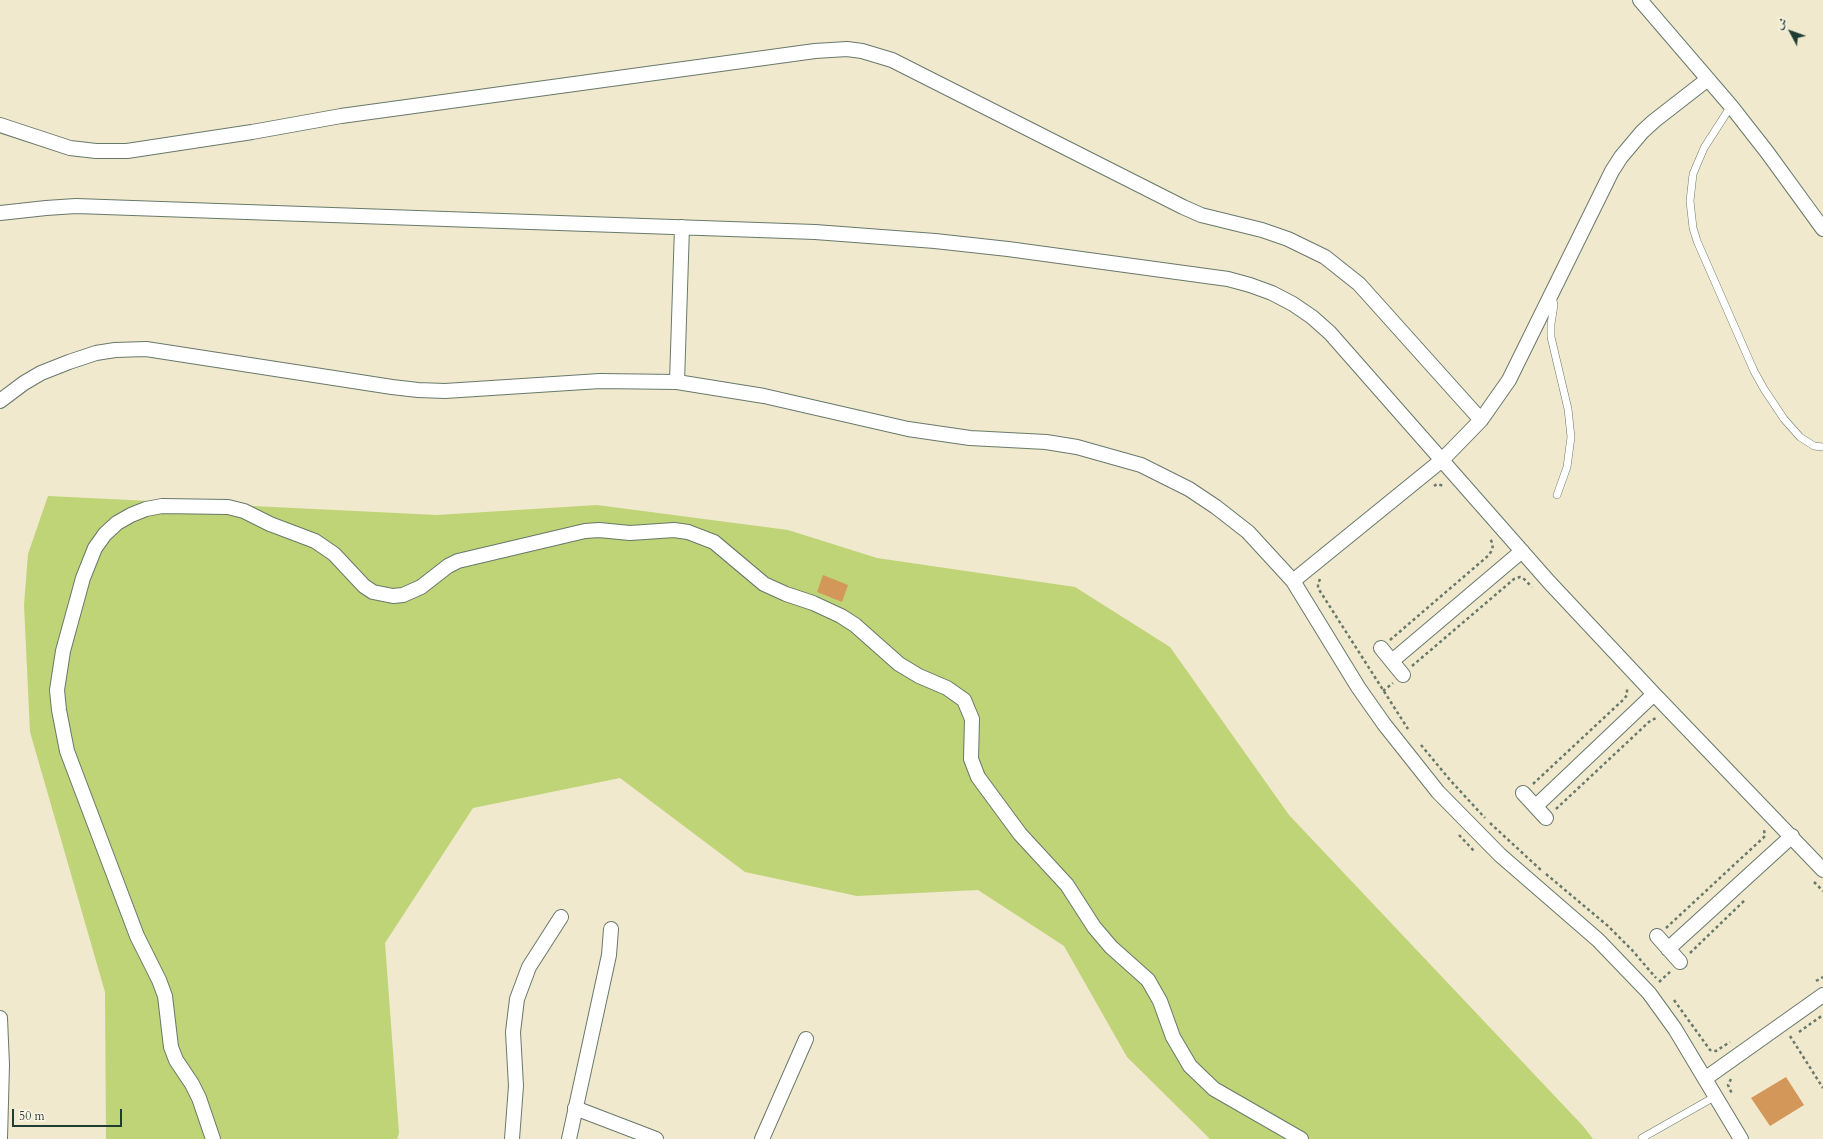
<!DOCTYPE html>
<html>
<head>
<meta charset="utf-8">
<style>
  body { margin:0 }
  #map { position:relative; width:1823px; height:1139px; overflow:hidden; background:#f0e9cd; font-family:Cardo,Amiri,serif }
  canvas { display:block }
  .north { position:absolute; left:1771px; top:12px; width:40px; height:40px; -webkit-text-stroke:3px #fcf5e5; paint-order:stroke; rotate:311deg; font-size:11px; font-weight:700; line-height:16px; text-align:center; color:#1f3d34 }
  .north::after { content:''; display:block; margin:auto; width:14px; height:18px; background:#1f3d34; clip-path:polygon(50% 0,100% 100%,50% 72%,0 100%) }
  .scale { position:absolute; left:12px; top:1109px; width:110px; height:18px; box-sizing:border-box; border:2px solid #1f3d34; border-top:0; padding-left:5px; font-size:12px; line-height:14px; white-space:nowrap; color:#1f3d34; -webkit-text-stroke:3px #fcf5e5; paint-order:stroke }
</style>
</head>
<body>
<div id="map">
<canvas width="1823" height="1139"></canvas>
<div class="north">ش</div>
<div class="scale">50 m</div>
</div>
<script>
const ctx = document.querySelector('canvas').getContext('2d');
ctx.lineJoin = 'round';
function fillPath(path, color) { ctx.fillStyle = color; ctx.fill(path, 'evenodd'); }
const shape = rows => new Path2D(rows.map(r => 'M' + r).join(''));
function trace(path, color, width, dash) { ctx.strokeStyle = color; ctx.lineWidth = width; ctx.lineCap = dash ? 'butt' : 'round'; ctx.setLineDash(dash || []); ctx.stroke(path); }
const green = shape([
  [48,496,437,515,597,505,788,530,877,558,1075,587,1170,647,1289,815,1583,1126,1593,1139,1210,1139,1127,1057,1064,946,978,890,857,896,745,872,620,778,473,808,385,943,399,1133,397,1139,106,1139,105,992,30,732,24,605,28,554]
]);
const building = shape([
  [823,575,848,585,842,602,817,592],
  [1786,1077,1804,1105,1770,1126,1751,1098]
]);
const path = shape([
  [1434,486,1437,484,1444,486],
  [1320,579,1318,584,1318,588,1408,729],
  [1390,640,1489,555,1492,550,1493,545,1490,538],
  [1412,666,1514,579,1520,577,1523,578,1532,587],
  [1383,691,1393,683],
  [1421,745,1450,780,1485,818],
  [1533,784,1624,699,1627,695,1627,688],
  [1556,809,1651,720,1657,718],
  [1490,823,1542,871],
  [1459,835,1475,852],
  [1546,874,1608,926,1632,950,1656,978],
  [1814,882,1823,891],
  [1666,928,1763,838,1765,836,1764,830],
  [1690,953,1746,899],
  [1816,981,1823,977],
  [1659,982,1671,971],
  [1674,1000,1710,1050,1716,1051,1730,1042],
  [1799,1032,1823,1015],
  [1790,1036,1823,1088],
  [1731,1079,1728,1085,1732,1094]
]);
const lane = shape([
  [1731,106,1704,148,1693,174,1690,201,1693,228,1697,241,1754,371,1764,389,1784,419,1800,437,1814,446,1823,447],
  [1552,297,1554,305,1551,324,1551,337,1568,409,1571,437,1567,467,1557,495],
  [1642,1138,1716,1096]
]);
const street = shape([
  [1640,0,1731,106,1767,152,1823,229],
  [0,125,70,148,96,151,127,151,252,132,341,116,815,51,847,49,862,51,892,60,1183,207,1201,215,1262,230,1288,239,1325,257,1359,284,1481,420],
  [0,213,46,208,76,206,815,232,935,241,1008,249,1228,279,1250,285,1272,293,1293,304,1312,317,1330,333,1549,582,1654,694,1823,870],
  [677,382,682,227],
  [0,401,24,383,41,373,69,362,96,353,115,350,146,349,392,387,418,390,445,391,600,381,677,382,764,396,908,429,970,438,1046,442,1077,447,1141,465,1189,489,1216,507,1248,532,1282,569,1293,581,1358,687,1384,724,1438,792,1500,855,1598,940,1649,993,1675,1029,1741,1139],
  [1293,581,1442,460,1481,420,1509,380,1612,171,1621,157,1642,132,1654,121,1708,79],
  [1381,648,1403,675],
  [1392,661,1522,551],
  [1523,793,1546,818],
  [1536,806,1654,694],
  [1657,936,1680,962],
  [1668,949,1792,836],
  [0,1018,2,1065,0,1139],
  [1706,1078,1823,995],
  [575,1108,656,1139],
  [213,1139,199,1098,192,1084,176,1060,171,1047,165,996,159,980,137,936,67,751,59,710,57,690,63,651,83,578,95,548,105,534,117,523,131,515,146,509,162,506,228,507,244,511,270,524,315,541,334,554,364,586,373,592,393,596,403,595,421,587,448,566,458,561,585,531,599,530,630,533,674,530,688,532,714,542,764,584,786,594,813,603,841,616,855,625,899,664,919,676,947,688,964,700,972,719,971,759,978,777,1020,834,1067,885,1094,927,1111,947,1148,980,1160,1001,1173,1037,1190,1066,1214,1089,1301,1139],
  [512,1139,516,1086,513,1032,517,999,529,967,561,917],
  [569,1139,609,955,611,929],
  [762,1139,806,1039]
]);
fillPath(green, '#bfd377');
fillPath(building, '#d4975a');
trace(lane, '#68796a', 8);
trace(street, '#68796a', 16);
trace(path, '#68796a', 2.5, [3, 3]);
trace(lane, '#fff', 7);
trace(street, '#fff', 14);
</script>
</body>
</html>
